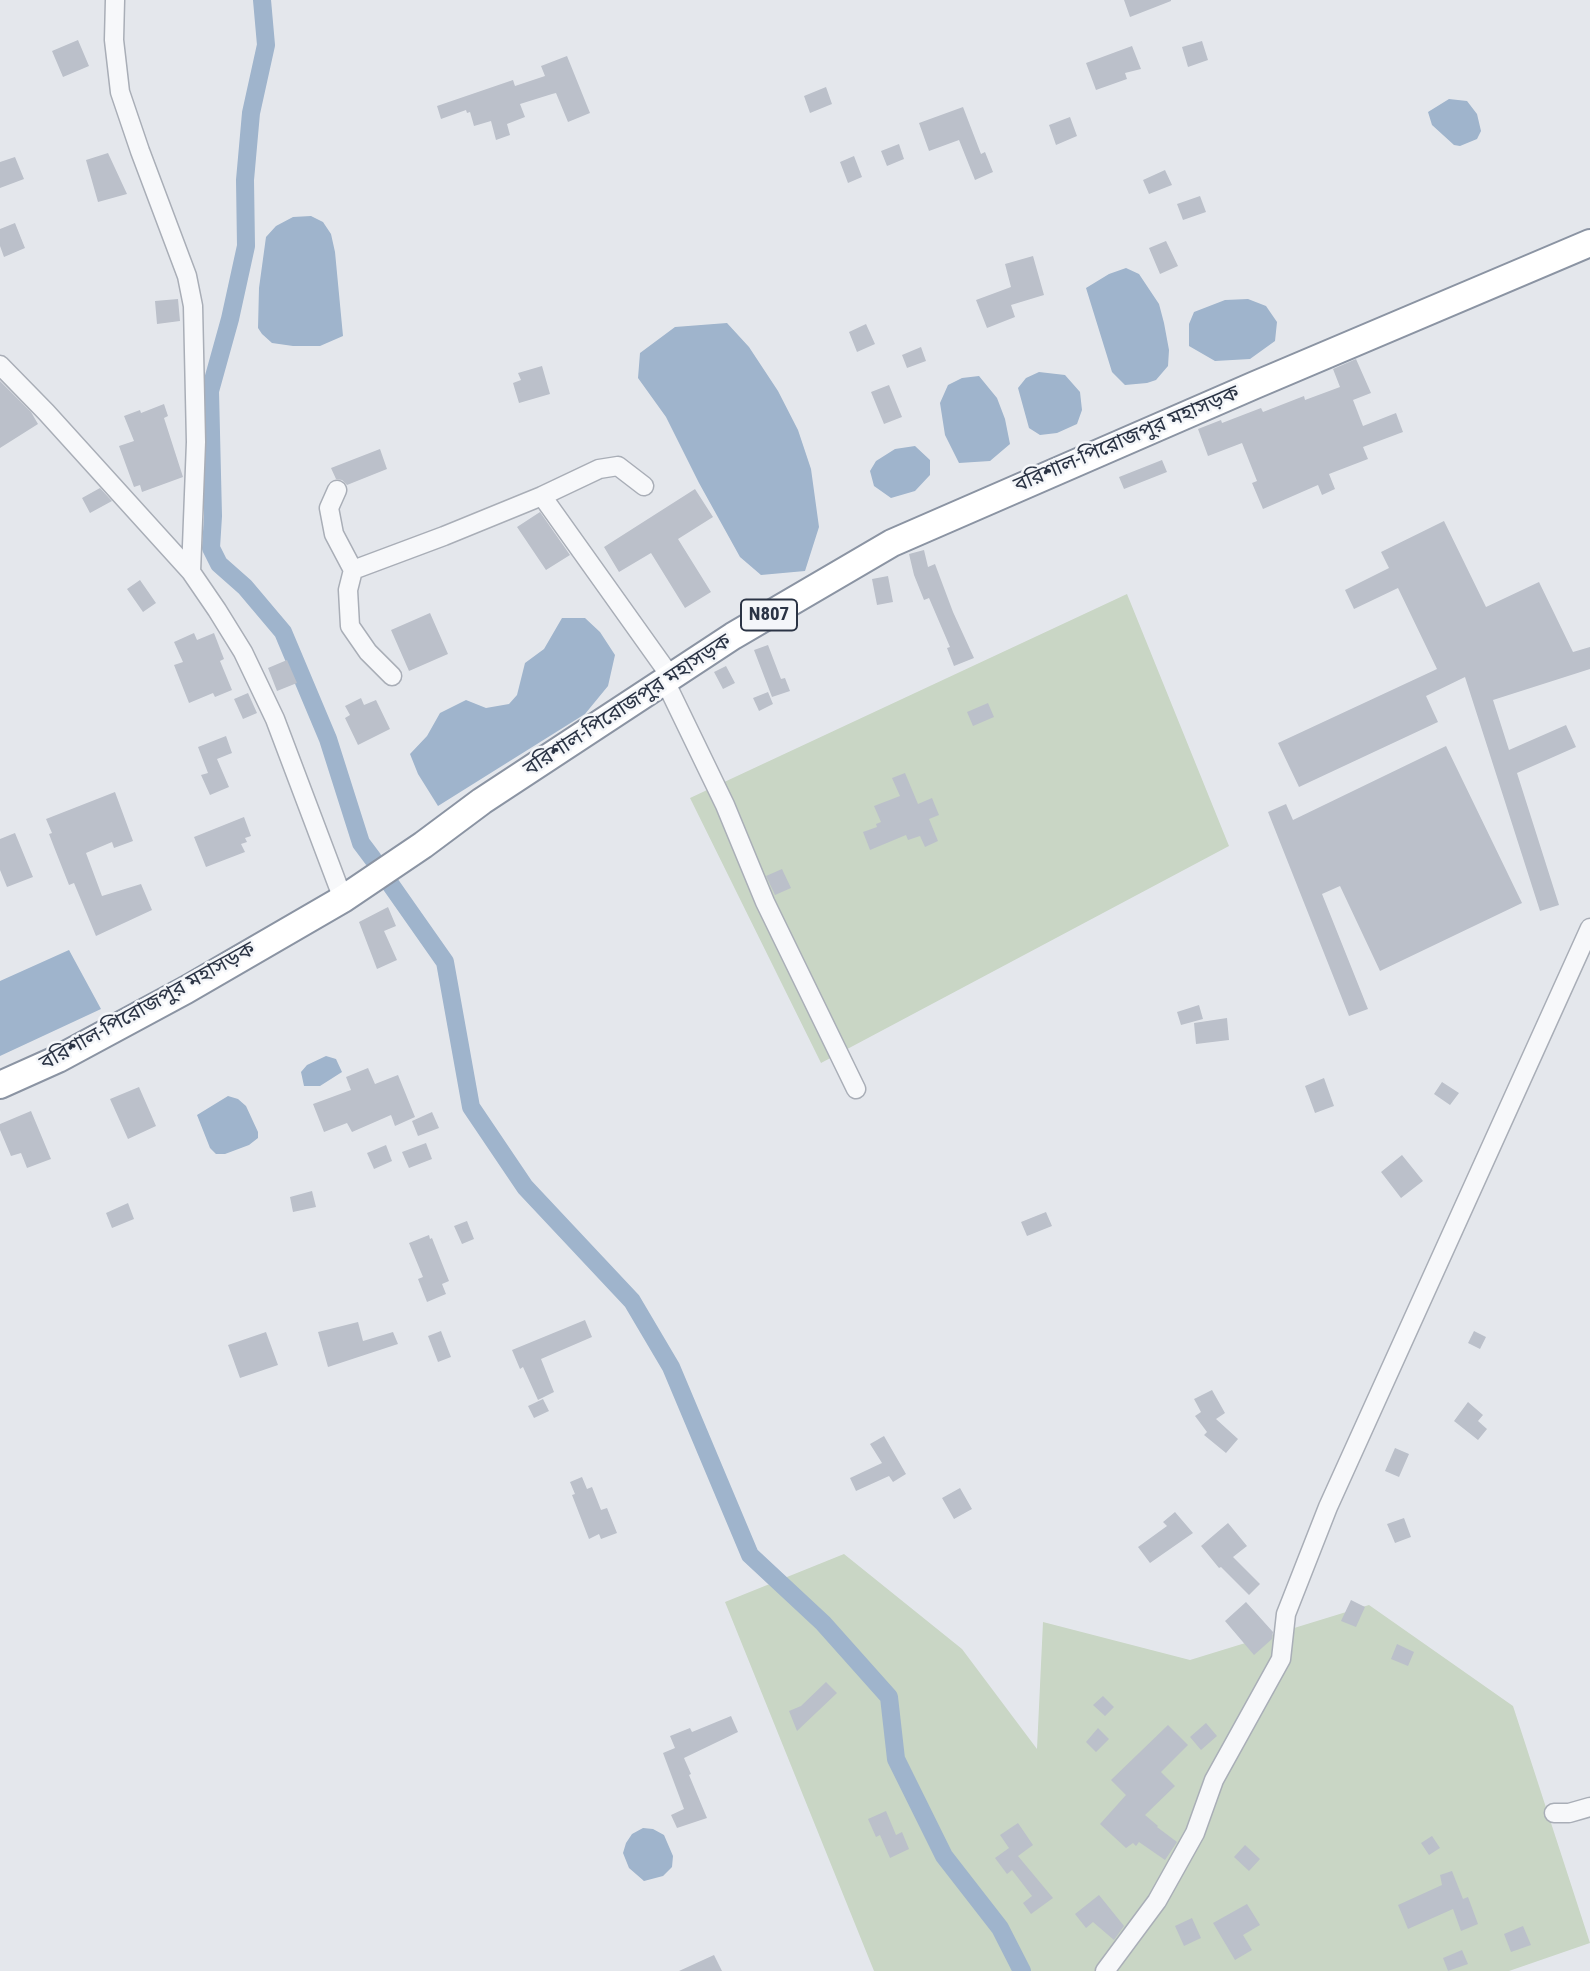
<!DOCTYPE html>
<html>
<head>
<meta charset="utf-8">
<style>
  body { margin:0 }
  canvas { display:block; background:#e4e7ec }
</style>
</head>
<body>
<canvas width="1590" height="1971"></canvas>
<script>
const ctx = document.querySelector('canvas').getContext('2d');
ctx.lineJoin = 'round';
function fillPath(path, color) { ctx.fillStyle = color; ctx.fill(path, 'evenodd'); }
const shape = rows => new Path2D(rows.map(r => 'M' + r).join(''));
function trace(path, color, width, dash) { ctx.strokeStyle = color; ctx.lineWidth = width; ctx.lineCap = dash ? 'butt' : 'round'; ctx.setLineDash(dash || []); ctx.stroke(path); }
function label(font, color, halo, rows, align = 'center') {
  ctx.font = font + ' "Roboto Condensed","Noto Sans Bengali",sans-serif'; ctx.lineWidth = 5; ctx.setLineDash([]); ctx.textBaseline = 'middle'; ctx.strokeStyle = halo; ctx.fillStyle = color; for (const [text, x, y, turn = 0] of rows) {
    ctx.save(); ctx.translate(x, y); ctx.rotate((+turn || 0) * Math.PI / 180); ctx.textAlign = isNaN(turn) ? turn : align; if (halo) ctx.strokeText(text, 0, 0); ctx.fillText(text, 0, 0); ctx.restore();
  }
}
const green = shape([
  [1127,594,1229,846,821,1063,690,798],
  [844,1554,962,1649,1037,1749,1043,1622,1190,1660,1369,1605,1513,1706,1590,1943,1509,1971,874,1971,725,1602]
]);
const water = shape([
  [1449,99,1467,101,1477,114,1481,131,1477,139,1460,146,1454,145,1432,125,1428,112],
  [311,216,323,222,331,234,335,252,343,336,320,346,293,346,272,343,262,334,258,328,259,288,266,237,276,226,293,217],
  [1126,268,1139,274,1159,304,1164,323,1169,350,1168,366,1156,380,1147,383,1125,385,1112,372,1086,288,1109,274],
  [1248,299,1266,306,1277,322,1275,341,1250,359,1215,361,1189,346,1189,324,1194,312,1225,300],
  [727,323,749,347,778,391,798,430,811,469,819,527,805,571,761,575,740,557,699,483,666,417,638,378,640,353,675,327],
  [1039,372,1065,375,1080,392,1082,410,1077,424,1057,433,1040,435,1029,428,1018,388,1026,378],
  [979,376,997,398,1005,419,1010,444,990,461,959,463,945,435,940,403,948,385,962,378],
  [915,446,930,460,930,475,915,491,891,498,874,486,870,471,876,461,895,449],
  [562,618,585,618,600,632,615,655,608,686,585,714,438,806,418,774,410,754,427,736,440,713,466,700,486,708,509,704,517,695,525,663,544,649],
  [69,950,101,1009,0,1056,0,981],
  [326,1056,336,1059,342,1072,320,1086,304,1086,301,1072,307,1065],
  [228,1096,238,1099,246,1106,258,1132,258,1138,249,1145,225,1154,216,1154,210,1148,197,1115],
  [643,1828,653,1829,664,1835,673,1856,672,1867,663,1876,644,1881,629,1868,623,1853,626,1843,632,1834]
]);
const canal = shape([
  [262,0,266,45,251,113,245,180,246,246,230,319,210,391,213,516,211,548,219,564,245,587,283,632,328,739,361,843,373,859],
  [391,885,445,962,471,1107,525,1187,632,1301,671,1367,750,1555,823,1623,889,1697,896,1759,944,1856,1000,1928,1022,1971]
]);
const building = shape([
  [1124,0,1171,0,1171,1,1130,17],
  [78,40,89,66,63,77,52,51],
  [1202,41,1208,60,1188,67,1182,47],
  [1132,46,1141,69,1125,73,1127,79,1096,90,1086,63],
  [567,56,590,113,568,122,556,93,552,94,520,104,525,117,507,124,510,135,496,140,491,121,474,126,470,112,467,113,466,110,441,119,437,106,513,80,515,86,545,76,541,66],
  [826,87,832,104,810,113,804,96],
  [963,107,981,154,985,152,993,172,975,180,959,140,929,151,919,123],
  [1070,117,1077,136,1056,145,1049,125],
  [899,144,904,159,887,166,881,151],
  [108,153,127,194,98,202,86,160],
  [854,156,862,177,848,183,840,162],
  [15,157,24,179,0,188,0,162],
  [1165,170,1172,185,1149,194,1143,180],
  [1200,196,1206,212,1183,220,1177,204],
  [15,223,25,248,4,257,0,246,0,229],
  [1166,241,1178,266,1160,274,1149,248],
  [1033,256,1044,295,1011,305,1015,317,987,328,976,300,1011,287,1005,264],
  [178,299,180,321,157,324,155,301],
  [866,324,875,344,857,352,849,332],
  [921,347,926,361,907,368,902,355],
  [1356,359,1371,393,1353,400,1363,426,1396,413,1403,432,1363,447,1368,459,1329,474,1335,489,1322,495,1318,485,1263,509,1252,483,1257,481,1242,443,1208,456,1198,429,1221,420,1222,423,1261,408,1263,412,1304,396,1305,400,1340,387,1333,369],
  [542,366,550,394,519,403,513,383,521,380,518,373],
  [0,381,31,412,38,424,0,448],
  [889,385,902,417,884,424,871,392],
  [164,404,168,416,164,418,183,477,142,492,140,485,134,487,119,446,134,441,124,416,140,410,141,413],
  [380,449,387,469,347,485,342,480,336,479,331,468],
  [1162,460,1167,472,1124,489,1119,477],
  [100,488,112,501,90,513,82,498],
  [695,489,713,517,678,539,711,592,685,608,651,553,619,572,604,547],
  [540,512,570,555,546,570,517,527],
  [1444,521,1486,607,1539,582,1573,652,1590,647,1590,669,1493,700,1509,750,1566,725,1576,747,1517,773,1559,905,1540,911,1465,677,1426,696,1438,722,1299,787,1278,743,1437,669,1398,588,1354,609,1345,590,1389,568,1381,552],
  [924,550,928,567,935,564,953,612,974,658,954,666,947,648,950,647,929,598,924,600,914,575,909,554],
  [888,576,893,602,877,605,872,579],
  [140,580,156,603,143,612,127,589],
  [430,613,448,654,409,671,391,630],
  [194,633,197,640,214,633,224,659,220,661,232,690,215,697,213,693,189,703,174,665,183,662,174,642],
  [768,645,781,679,785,678,790,691,772,697,754,650],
  [287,660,297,683,277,691,268,668],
  [726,666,735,683,723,689,714,672],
  [768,692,773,704,759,711,753,698],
  [248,693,257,713,243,719,234,699],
  [361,698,364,705,376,700,390,729,358,745,345,718,350,715,345,706],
  [988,703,994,717,973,726,967,712],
  [226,736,232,753,217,759,229,787,210,795,201,775,208,773,198,747],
  [1446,746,1522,903,1380,971,1340,886,1322,894,1368,1009,1349,1016,1268,812,1286,804,1293,820],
  [905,773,918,804,932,798,939,815,929,819,938,841,925,847,920,836,908,840,906,835,870,850,863,832,877,827,876,824,881,822,874,806,900,796,892,778],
  [115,792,133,841,114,848,112,842,86,853,102,896,141,884,152,910,96,936,74,883,69,885,54,847,49,834,52,833,46,819],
  [244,817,251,836,245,838,247,842,241,844,245,852,206,867,194,837],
  [15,833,33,877,7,887,0,870,0,839],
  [782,869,791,888,775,895,766,876],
  [388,907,396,926,384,931,397,960,377,969,359,922],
  [1199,1005,1203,1019,1181,1025,1177,1012],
  [1227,1018,1229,1040,1196,1044,1194,1023],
  [368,1068,375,1084,398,1075,415,1117,395,1126,391,1115,352,1132,347,1123,324,1132,313,1104,351,1090,346,1077],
  [1324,1078,1334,1106,1315,1113,1305,1086],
  [1442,1082,1459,1093,1450,1105,1434,1094],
  [139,1087,156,1126,128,1139,110,1099],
  [31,1111,51,1159,27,1168,21,1153,11,1156,0,1130,0,1124],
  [432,1112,439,1128,418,1136,412,1121],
  [426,1143,432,1159,409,1168,402,1152],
  [386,1145,392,1161,374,1169,367,1153],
  [1402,1155,1423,1181,1401,1198,1381,1172],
  [312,1191,316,1207,293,1212,290,1197],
  [128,1203,134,1219,112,1228,106,1213],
  [1046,1212,1052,1226,1027,1236,1021,1222],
  [467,1221,474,1239,462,1244,454,1226],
  [429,1235,430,1239,432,1238,449,1281,442,1284,446,1294,427,1302,418,1279,423,1277,409,1243],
  [585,1320,592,1337,541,1359,554,1392,538,1400,523,1367,520,1369,512,1350],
  [358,1322,363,1341,393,1332,398,1344,328,1367,318,1332],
  [441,1331,451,1357,438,1362,428,1336],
  [1474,1331,1486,1337,1480,1349,1468,1343],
  [266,1332,278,1365,240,1378,228,1345],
  [1212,1390,1225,1413,1216,1419,1238,1439,1226,1453,1204,1435,1207,1432,1195,1416,1201,1412,1194,1399],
  [543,1399,549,1411,534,1418,528,1406],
  [1468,1402,1483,1415,1478,1421,1487,1429,1478,1440,1454,1421],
  [884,1436,906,1474,893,1482,889,1476,856,1491,850,1478,882,1463,870,1444],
  [1395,1448,1409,1454,1399,1477,1385,1471],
  [582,1477,587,1489,592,1487,601,1510,607,1508,617,1533,601,1539,599,1534,589,1539,572,1495,575,1494,570,1482],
  [960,1488,972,1509,954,1519,942,1498],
  [1175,1512,1193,1533,1150,1563,1138,1547,1167,1526,1163,1522],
  [1404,1518,1411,1537,1395,1543,1387,1524],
  [1228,1523,1247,1546,1233,1557,1260,1584,1249,1595,1221,1567,1219,1568,1201,1546],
  [1351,1600,1365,1607,1356,1627,1341,1621],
  [1246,1602,1273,1632,1272,1639,1254,1655,1225,1621],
  [1397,1644,1414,1652,1408,1666,1391,1659],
  [826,1682,837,1693,797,1731,789,1711,801,1706],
  [1103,1696,1114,1707,1105,1716,1093,1705],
  [731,1716,738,1732,684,1758,691,1774,689,1775,707,1818,677,1828,671,1815,684,1809,663,1753,675,1748,670,1736,690,1728,692,1732],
  [1206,1723,1217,1736,1201,1750,1190,1737],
  [1168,1725,1188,1745,1161,1772,1175,1786,1145,1815,1158,1826,1157,1827,1177,1842,1165,1860,1139,1842,1136,1846,1133,1843,1126,1848,1100,1824,1126,1795,1111,1780],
  [1098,1728,1109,1739,1096,1752,1086,1742],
  [886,1811,896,1835,902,1832,909,1849,890,1858,880,1835,876,1837,868,1819],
  [1018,1823,1033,1845,1018,1856,1053,1898,1031,1914,1023,1903,1032,1896,1012,1870,1007,1874,995,1858,1009,1848,1000,1835],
  [1432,1836,1440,1848,1429,1855,1421,1843],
  [1245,1845,1260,1859,1249,1871,1234,1857],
  [1452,1871,1463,1899,1468,1897,1478,1924,1461,1931,1453,1909,1408,1929,1398,1905,1442,1885,1440,1875],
  [1099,1895,1124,1926,1114,1940,1093,1922,1086,1928,1075,1914],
  [1247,1904,1260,1925,1243,1935,1252,1950,1235,1960,1213,1923],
  [1192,1918,1201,1938,1184,1946,1175,1926],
  [1523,1926,1531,1945,1511,1952,1504,1934],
  [1462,1950,1468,1964,1448,1971,1443,1958],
  [714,1955,722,1971,679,1971]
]);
const minor = shape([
  [115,0,114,40,120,92,140,151,187,276,193,306,196,442,191,572],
  [0,365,46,412,191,572,217,610,243,652,275,719,343,899],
  [337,490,329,508,334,534,353,570,444,536,542,496,599,469,618,466,644,486],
  [542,496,671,677],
  [353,570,348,590,350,626,368,652,392,676],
  [665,681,725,805,765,902,856,1089],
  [1554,1813,1569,1813,1590,1807],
  [1105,1971,1157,1901,1195,1833,1214,1780,1281,1659,1286,1614,1328,1507,1590,928]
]);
const highway = shape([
  [0,1085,58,1059,186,990,343,899,423,845,482,801,733,636,892,543,1255,385,1590,243]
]);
const shields = [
  [769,615,56]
];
const shieldNames = [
  ["N807",769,615]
];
const streetNames = [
  ["বরিশাল-পিরোজপুর মহাসড়ক",1127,440,-23],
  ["বরিশাল-পিরোজপুর মহাসড়ক",628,706,-33],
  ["বরিশাল-পিরোজপুর মহাসড়ক",148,1007,-29]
];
fillPath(green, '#c9d6c5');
fillPath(water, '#9fb4cc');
trace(canal, '#9fb4cc', 18);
fillPath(building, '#bbc0ca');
trace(minor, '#a9aeb7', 21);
trace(highway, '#8b94a3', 30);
trace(minor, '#f7f8fa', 18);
trace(highway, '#fff', 26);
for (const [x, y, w] of shields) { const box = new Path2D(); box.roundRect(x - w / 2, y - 15.5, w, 31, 5); ctx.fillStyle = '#f4f6f9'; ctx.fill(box); trace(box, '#2b3445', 2); }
label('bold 19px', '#2b3445', null, shieldNames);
label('21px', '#2b3445', '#f4f6f9', streetNames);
</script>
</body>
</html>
